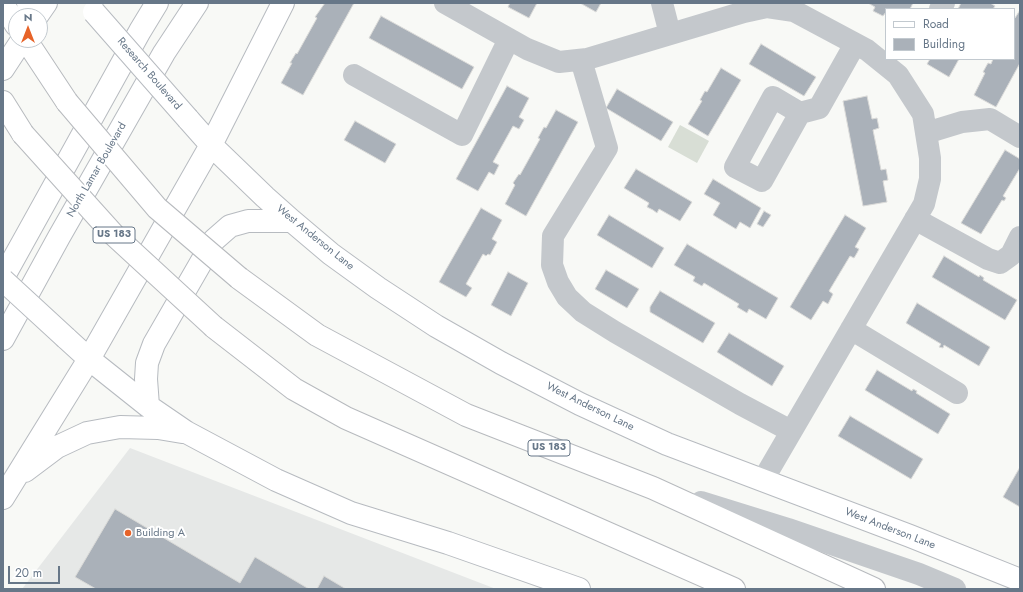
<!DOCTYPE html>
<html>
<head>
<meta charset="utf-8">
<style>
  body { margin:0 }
  #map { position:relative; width:1023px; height:592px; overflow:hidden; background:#f8f9f6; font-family:Jost,sans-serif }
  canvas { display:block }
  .frame { position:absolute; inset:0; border:4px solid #677788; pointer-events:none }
  .legend { position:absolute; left:885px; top:8px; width:130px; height:52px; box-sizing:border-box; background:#fff; border:1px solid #c2c9cf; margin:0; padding:5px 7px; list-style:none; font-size:12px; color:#677788 }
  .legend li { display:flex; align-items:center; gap:8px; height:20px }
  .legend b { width:20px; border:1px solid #c2c9cf }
  .north { position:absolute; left:8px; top:8px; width:40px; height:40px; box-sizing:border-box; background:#fff; border:1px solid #c2c9cf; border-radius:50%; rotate:0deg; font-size:11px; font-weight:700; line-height:16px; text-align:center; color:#677788 }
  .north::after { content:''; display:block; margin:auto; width:14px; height:18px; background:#e76328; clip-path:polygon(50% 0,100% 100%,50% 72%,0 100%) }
  .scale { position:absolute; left:8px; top:566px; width:52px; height:18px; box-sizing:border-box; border:2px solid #677788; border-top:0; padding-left:5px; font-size:12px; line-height:14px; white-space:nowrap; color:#677788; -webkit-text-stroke:3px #fff; paint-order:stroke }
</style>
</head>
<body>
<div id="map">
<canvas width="1023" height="592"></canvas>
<div class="frame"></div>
<ul class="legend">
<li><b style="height:5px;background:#fff"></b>Road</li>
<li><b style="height:11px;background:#aab1b9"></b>Building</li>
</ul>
<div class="north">N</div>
<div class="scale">20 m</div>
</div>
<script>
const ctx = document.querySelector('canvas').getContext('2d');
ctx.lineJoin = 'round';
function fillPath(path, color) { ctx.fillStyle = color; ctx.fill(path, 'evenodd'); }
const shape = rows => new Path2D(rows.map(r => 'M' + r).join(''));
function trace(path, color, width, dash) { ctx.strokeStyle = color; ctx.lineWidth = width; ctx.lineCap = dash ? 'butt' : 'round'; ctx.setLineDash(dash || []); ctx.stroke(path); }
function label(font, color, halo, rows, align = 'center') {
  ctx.font = font + ' Jost,sans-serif'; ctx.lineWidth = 4; ctx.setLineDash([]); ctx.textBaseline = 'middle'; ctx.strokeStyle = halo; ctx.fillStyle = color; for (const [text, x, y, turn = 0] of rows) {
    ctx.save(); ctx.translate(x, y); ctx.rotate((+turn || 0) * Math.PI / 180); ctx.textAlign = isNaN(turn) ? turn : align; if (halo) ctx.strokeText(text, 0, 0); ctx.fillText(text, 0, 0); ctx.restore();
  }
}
const built = shape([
  [130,448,496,589,22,589]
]);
const green = shape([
  [680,125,709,141,697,163,668,147]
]);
const building = shape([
  [325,3,354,3,303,95,281,83,292,63,290,63,296,53,297,54,317,18,315,17,325,3],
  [510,3,537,3,529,18,508,7,510,3],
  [580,3,601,3,596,12,580,3],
  [868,3,913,3,910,9,886,9,886,12,883,16,873,11,875,7,868,3],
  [961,3,990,3,995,6,993,9,958,9,961,3],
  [1020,10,1020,63,996,107,974,95,985,73,983,72,988,63,991,64,993,59,1014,59,1014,17,1015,18,1020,10],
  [381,16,474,67,462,89,369,38,381,16],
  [761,44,816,77,804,96,749,64,761,44],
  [930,59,959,59,949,77,927,64,930,59],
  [721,68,741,80,708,136,688,124,702,101,700,100,705,91,707,92,721,68],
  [507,86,529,98,519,117,524,120,519,129,513,126,493,162,499,165,494,175,489,172,478,191,456,179,507,86],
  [617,89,673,122,661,141,606,108,617,89],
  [867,96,872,119,877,118,879,128,873,130,881,170,886,169,888,180,883,181,887,202,863,206,843,101,867,96],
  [556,110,578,122,526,216,505,204,515,185,513,183,519,174,520,175,540,139,538,138,544,127,546,128,556,110],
  [355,121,396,144,385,163,344,140,355,121],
  [1005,150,1020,159,1020,168,1003,196,1006,198,1004,201,1002,200,981,234,961,223,1005,150],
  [636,169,692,202,680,221,659,209,657,213,653,210,647,207,649,203,624,188,636,169],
  [713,179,761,208,750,228,740,222,736,229,713,215,720,203,704,194,713,179],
  [481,208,502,220,492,239,497,242,490,255,488,254,486,256,483,254,466,284,472,288,466,297,439,282,481,208],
  [764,211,771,215,763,227,757,224,764,211],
  [609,215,664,248,652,268,597,235,609,215],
  [845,215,866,228,855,247,859,249,857,253,854,258,850,256,829,291,833,294,828,304,823,301,811,320,790,307,845,215],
  [687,244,778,298,766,319,749,309,747,313,737,307,739,304,704,283,702,286,693,281,695,277,674,265,687,244],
  [944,256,979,277,980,275,984,278,983,280,1017,300,1005,320,932,277,944,256],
  [606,270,639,289,627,308,595,289,606,270],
  [508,272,528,283,511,316,491,305,508,272],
  [660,291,715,323,703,343,650,312,650,307,660,291],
  [917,303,990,347,979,366,944,345,943,348,939,347,941,344,906,323,917,303],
  [729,333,784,366,772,386,717,352,729,333],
  [877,370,912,391,913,389,917,391,916,393,950,414,938,434,865,390,877,370],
  [850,416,923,459,911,479,838,436,850,416],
  [1020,467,1020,507,1003,497,1020,467],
  [115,509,240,583,255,557,309,589,96,589,75,577,115,509],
  [324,576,346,589,317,589,324,576]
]);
const minor = shape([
  [445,3,527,49,559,62,587,59,744,12,767,7,794,11,867,50,898,75,923,114,930,158,930,179,924,204,763,480],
  [662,3,670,34],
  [940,9,944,3],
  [581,60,607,148,553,236,552,265,558,282,567,297,583,312,615,332,740,404,791,431],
  [354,75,462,135,509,39],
  [800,113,773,97,735,167,762,181,800,113,819,108,855,44],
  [926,133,962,122,990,119,1020,137],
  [915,219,988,259,1000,263,1011,255,1020,237],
  [851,329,957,393],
  [701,502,788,529,919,574,955,589]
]);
const major = shape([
  [37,16,46,3],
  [3,69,22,40],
  [188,119,211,145,265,197,292,221,331,254,378,288,436,326,501,363,580,404,667,444,910,536,1020,580],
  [3,278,140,31,157,3],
  [66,338,89,359,148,406,186,432,276,480,351,513,448,543,579,589],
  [3,339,59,237,164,53,197,3],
  [148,406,146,379,147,363,154,344,214,240,230,226,248,221,292,221],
  [25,471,57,447,87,433,120,427,158,428,182,432],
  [3,498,89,359,211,145,283,3]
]);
const highway = shape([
  [28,3,33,16],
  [3,4,16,25],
  [26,40,67,102],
  [3,102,23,134],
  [239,278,317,335,466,415,653,488,874,589],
  [214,327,294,389,346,418,734,589]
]);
const majorBridge = shape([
  [94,12,188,119],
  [3,280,66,338]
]);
const highwayBridge = shape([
  [67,102,157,208,239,278],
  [23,134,114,235,214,327]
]);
const markers = [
  [128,533,4,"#e76328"]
];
const shields = [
  [114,235,42],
  [549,448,42]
];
const shieldNames = [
  ["US 183",114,235],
  ["US 183",549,448]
];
const streetNames = [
  ["Research Boulevard",149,74,49],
  ["North Lamar Boulevard",97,170,-60],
  ["West Anderson Lane",315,238,39],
  ["West Anderson Lane",590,407,26],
  ["West Anderson Lane",890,529,21]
];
const poiNames = [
  ["Building A",136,533]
];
fillPath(built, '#e6e8e7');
fillPath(green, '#d8ded5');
fillPath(building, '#aab1b9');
trace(building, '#dadad8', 1);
trace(major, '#b7bbc0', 24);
trace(highway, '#b7babe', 24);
trace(minor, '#c4c8cc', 22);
trace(major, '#fff', 22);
trace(highway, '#fff', 22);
trace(majorBridge, '#b7bbc0', 24, []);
trace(highwayBridge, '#b7babe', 24, []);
trace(majorBridge, '#fff', 22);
trace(highwayBridge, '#fff', 22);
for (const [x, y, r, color] of markers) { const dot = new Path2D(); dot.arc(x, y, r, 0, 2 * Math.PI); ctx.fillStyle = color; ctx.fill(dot); trace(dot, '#fff', 1.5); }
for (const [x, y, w] of shields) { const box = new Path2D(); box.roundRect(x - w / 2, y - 8, w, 16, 3); ctx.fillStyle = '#fff'; ctx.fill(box); trace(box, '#677788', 1); }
label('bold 10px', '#677788', null, shieldNames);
label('11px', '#677788', '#fff', streetNames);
label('11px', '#677788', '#fff', poiNames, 'left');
</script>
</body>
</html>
